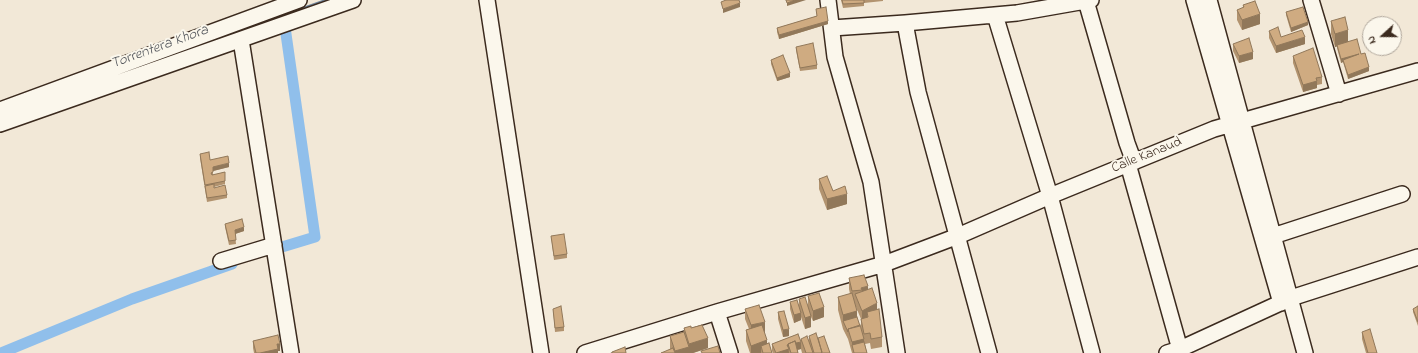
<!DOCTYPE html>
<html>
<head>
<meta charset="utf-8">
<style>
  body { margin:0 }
  #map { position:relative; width:1418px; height:353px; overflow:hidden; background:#f2e8d7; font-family:"Indie Flower",sans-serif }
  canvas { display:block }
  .north { position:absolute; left:1362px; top:16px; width:40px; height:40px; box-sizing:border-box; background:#fbf7ec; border:1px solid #aea59a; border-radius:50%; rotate:249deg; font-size:11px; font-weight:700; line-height:16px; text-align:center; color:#3b2a1e }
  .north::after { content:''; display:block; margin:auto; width:14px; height:18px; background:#3b2a1e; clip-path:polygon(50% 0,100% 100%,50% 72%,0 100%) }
</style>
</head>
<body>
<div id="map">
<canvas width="1418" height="353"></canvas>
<div class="north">N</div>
</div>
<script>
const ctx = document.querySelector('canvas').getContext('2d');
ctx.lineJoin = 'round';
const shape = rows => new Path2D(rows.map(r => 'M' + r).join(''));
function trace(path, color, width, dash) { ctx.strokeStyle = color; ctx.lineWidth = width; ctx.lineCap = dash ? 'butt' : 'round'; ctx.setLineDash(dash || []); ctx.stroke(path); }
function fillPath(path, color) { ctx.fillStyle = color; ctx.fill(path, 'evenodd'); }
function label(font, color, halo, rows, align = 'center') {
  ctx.font = font + ' "Indie Flower",sans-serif'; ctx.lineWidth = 4; ctx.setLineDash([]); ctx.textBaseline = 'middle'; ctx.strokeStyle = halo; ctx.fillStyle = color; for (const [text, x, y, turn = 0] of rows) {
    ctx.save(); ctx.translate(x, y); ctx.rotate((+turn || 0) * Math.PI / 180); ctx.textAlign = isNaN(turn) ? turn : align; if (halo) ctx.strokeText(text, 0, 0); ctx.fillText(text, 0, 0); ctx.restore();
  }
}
const stream = shape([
  [133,69,327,0]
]);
const canal = shape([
  [282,247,315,237,285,27],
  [1,353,132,299,232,264]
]);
const minor = shape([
  [487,0,541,353],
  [828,0,835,57,871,182,897,353],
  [1194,0,1281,303],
  [1209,0,1305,353],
  [1311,0,1339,94],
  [1086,1,1127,143,1134,162],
  [995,15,1050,196,1092,353],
  [905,23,918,92,989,353],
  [832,28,905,23,1017,13,1091,0],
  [241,40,291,353],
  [0,110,299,0],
  [0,124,353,0],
  [1128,164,1181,353],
  [1273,236,1402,194],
  [221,261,274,245],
  [717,312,730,353],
  [585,353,717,312,884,264,958,236,1050,196,1214,129,1418,71],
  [1167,353,1180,349,1291,298,1418,257]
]);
const wall = shape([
  [841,0,883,0,883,1,864,3,864,6,843,8],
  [1243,5,1260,24,1242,30,1237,20,1237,10,1243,8],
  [816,9,828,24,779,39,777,32,777,28,817,16],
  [1286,12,1308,25,1291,32,1286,15],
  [1331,21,1348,41,1361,54,1369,71,1348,79,1343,62,1341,63,1337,48,1337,46,1335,47,1331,34],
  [1269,31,1281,37,1305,44,1276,53,1269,38],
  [1233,44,1253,59,1239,63,1233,51],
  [796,47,817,65,817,69,800,71,796,50],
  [1293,56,1322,77,1322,84,1317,85,1317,88,1303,92,1293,63],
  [771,60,790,77,777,81,771,64],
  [200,154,210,160,229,167,213,171,213,175,225,172,225,184,214,187,214,188,227,195,227,198,207,202,200,158],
  [819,179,833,191,847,204,827,210,819,189],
  [225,224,244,231,235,234,236,244,229,245,225,227],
  [551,236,567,254,567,258,554,260],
  [849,278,868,290,877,310,882,337,882,347,871,349,870,343,865,344,867,353,852,353,848,339,843,329,838,310,838,297,850,294,849,289],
  [856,307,861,319,861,329,857,317],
  [808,296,824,317,813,321,811,317,811,327,805,329,801,317,801,320,794,323,790,309,790,302,799,305,799,299,808,306],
  [1418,306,1418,326,1413,312,1413,309],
  [553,309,564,327,564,331,555,332],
  [745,309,764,332,767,343,772,353,750,353,746,341,746,330,749,329,745,319],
  [778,312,789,336,783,337,778,319],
  [684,328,691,328,708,348,693,353,661,353,670,350,670,336,684,332],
  [1362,332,1377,353,1366,353,1362,339],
  [798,334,801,349,798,350,798,353,773,353,772,351,772,344],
  [809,336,818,338,830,353,802,353,801,349,801,339,809,341],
  [253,341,280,351,278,351,278,353,254,353,253,348]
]);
const shadedWall = shape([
  [795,0,806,0,787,6,787,3],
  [740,3,740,7,723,13,723,9],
  [1260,14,1260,24,1242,30,1242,20],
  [828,21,828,24,779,39,779,35],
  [1308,22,1308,25,1291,32,1291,28],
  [1348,30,1348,44,1335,47,1335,34],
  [1305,37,1305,44,1276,53,1276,46],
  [1253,52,1253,59,1239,63,1239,56],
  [1359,54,1343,60,1343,62,1341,63,1341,59],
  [1369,67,1369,71,1348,79,1348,75],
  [790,73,790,77,777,81,777,78],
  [1317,81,1317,88,1303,92,1303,85],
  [229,163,229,167,213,171,213,167],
  [847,194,847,204,827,210,827,199],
  [244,227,244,231,235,234,235,230],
  [868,286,868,296,862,298,862,290,861,288],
  [877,303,877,314,867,312,867,319,862,321,862,311],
  [824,307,824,317,813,321,813,311],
  [857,311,857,325,843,321,843,315],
  [801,313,801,320,794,323,794,315],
  [811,316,811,327,805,329,805,318],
  [765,322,765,332,751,336,751,325],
  [789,329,789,336,783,337,783,330],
  [708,338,708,348,693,353,689,353,689,344],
  [864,339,864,349,852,345,852,342],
  [767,340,767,350,761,346,761,353,751,353,751,346],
  [801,342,801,349,790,351,788,345],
  [277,344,280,344,280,351,278,351,278,353,260,353],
  [787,345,788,345,789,353,776,353],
  [689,347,689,353,675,353,675,351]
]);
const building = shape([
  [726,0,739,0,740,3,723,9,721,2,726,0],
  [786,0,795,0,787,3,786,0],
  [842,0,864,0,864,3,843,4,842,0],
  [1255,1,1260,14,1242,20,1237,10,1244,7,1243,5,1255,1],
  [826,7,828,21,779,35,777,28,817,16,816,9,826,7],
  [1303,7,1308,22,1291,28,1286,12,1303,7],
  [1345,17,1348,30,1335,34,1331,21,1345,17],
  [1278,27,1281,37,1302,30,1305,37,1276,46,1269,31,1278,27],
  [1249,38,1253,52,1239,56,1233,44,1249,38],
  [1357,39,1361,54,1365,53,1369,67,1348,75,1343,60,1359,54,1341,59,1337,45,1357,39],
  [813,43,817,65,800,68,796,47,813,43],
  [1313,48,1322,77,1316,78,1317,81,1303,85,1293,56,1313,48],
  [783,55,790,73,777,78,771,60,783,55],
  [209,152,210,160,228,156,229,163,213,167,213,172,211,173,212,175,225,172,225,181,205,185,200,154,209,152],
  [827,176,833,191,845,186,847,194,827,199,819,179,827,176],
  [214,184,214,188,225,185,227,195,207,198,205,186,214,184],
  [242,219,244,227,235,230,236,240,229,241,225,224,242,219],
  [564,234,567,254,554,256,551,236,564,234],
  [864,275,868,286,861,288,862,290,852,291,849,278,864,275],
  [872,288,877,303,862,311,855,294,872,288],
  [819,293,824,307,813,311,808,296,819,293],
  [852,293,857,311,843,315,838,297,852,293],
  [805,297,811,316,805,318,799,299,805,297],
  [797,300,801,313,794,315,790,302,797,300],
  [759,305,765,322,751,325,745,309,759,305],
  [561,306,564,327,555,328,553,309,561,306],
  [1418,306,1418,322,1413,309,1418,306],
  [879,309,882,337,871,339,870,333,864,334,861,319,868,317,867,312,879,309],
  [784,311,789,329,783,330,778,312,784,311],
  [857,317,860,326,848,329,848,332,843,321,857,317],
  [702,325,708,338,689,344,684,328,691,326,691,328,702,325],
  [762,325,767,340,751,346,746,330,762,325],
  [860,325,864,339,852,342,848,329,860,325],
  [1370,329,1377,353,1368,353,1362,332,1370,329],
  [684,332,689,347,675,351,670,336,684,332],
  [816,333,822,352,821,353,814,353,809,336,816,333],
  [798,334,801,342,796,343,795,341,788,344,788,345,787,345,789,349,776,353,772,344,798,334],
  [278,335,280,344,277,344,278,349,260,353,256,353,253,341,278,335],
  [807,336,813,353,806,353,801,339,807,336],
  [824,336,830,353,822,353,818,338,824,336],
  [795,341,798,353,791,353,788,344,795,341],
  [864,342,867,353,854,353,852,345,864,342],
  [769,343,772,353,763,353,761,346,769,343],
  [718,346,720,353,702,353,701,351,718,346],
  [625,347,626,353,612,353,612,352,625,347],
  [673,348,675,353,661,353,673,348]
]);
const streetNames = [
  ["Calle Kanaud",1147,156,-22]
];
const waterNames = [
  ["Torrentera Khora",160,48,-20]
];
trace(stream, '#6e8399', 3);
trace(canal, '#90bfeb', 11);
trace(minor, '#3b2a1e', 18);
trace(minor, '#fbf7ec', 15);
fillPath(wall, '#b2936f');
fillPath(shadedWall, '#91785a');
fillPath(building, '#cfab81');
trace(building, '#91785a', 1);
label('14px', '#3b2a1e', '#fbf7ec', streetNames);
label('italic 15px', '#54575c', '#fbf7ec', waterNames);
</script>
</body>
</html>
